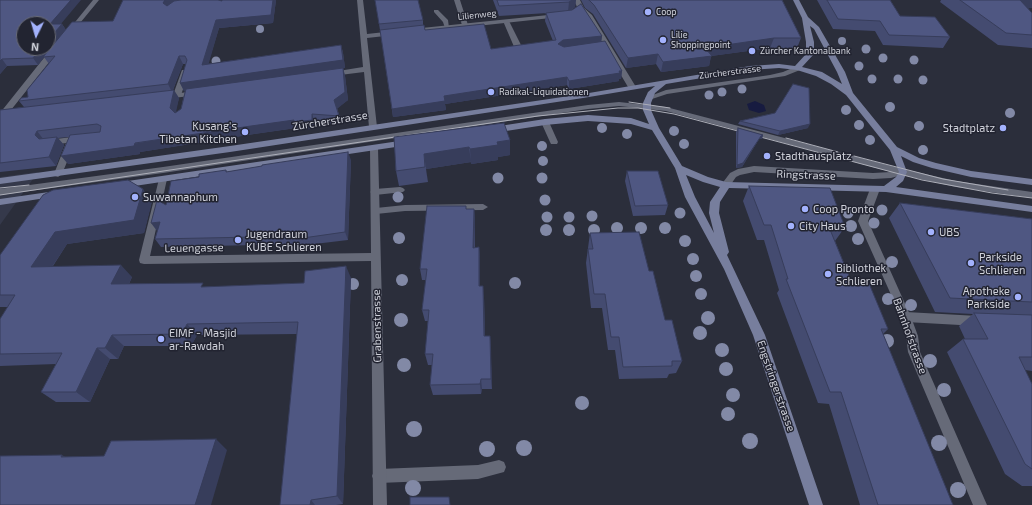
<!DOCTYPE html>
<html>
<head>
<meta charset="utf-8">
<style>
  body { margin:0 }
  #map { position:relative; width:1032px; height:505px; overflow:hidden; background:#2b2e3b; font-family:"Exo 2",sans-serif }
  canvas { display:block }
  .north { position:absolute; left:16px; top:16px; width:40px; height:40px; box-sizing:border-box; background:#222431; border:1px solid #686a75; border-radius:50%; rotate:185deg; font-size:11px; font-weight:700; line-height:16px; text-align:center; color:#d0d2db }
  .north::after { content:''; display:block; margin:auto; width:14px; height:18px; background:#a3b2fd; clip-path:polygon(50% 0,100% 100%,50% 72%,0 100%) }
</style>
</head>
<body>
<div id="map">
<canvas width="1032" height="505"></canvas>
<div class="north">N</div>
</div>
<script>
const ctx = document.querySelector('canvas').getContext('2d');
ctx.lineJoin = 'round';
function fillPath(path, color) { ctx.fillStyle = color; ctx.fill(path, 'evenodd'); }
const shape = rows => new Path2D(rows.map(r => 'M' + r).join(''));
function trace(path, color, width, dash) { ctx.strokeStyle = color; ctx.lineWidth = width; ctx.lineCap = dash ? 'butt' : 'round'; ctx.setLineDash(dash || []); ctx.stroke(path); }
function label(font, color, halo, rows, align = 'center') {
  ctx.font = font + ' "Exo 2",sans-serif'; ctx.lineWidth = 3; ctx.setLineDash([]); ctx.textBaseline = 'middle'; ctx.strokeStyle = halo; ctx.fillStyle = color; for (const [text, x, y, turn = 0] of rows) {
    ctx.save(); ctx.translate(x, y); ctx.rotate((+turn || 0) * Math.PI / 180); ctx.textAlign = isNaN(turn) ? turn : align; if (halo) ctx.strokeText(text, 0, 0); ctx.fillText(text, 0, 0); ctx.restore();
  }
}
const built = shape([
  [38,172,0,225,0,177]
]);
const water = shape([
  [755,101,764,105,766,111,759,113,749,110,747,104]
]);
const lane = shape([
  [454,0,460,0,468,25,467,26,462,25,454,0],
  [579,7,583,7,592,15,636,87,635,89,629,89,628,87,586,16,578,8,579,7],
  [434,10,438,10,448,20,449,28,445,28,443,22,434,12,434,10],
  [504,20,509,21,523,49,522,51,515,49,503,21,504,20],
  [797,66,801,68,800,70,785,76,667,94,649,100,645,98,666,90,770,75,783,72,797,66],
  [182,70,188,70,189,72,181,95,180,97,174,97,173,95,182,70],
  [619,102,666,107,903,169,956,181,1032,192,1032,198,956,187,902,175,891,178,873,179,754,172,740,175,736,177,729,187,726,188,721,185,730,173,738,169,754,166,873,173,891,172,666,111,619,106,588,109,163,173,0,195,0,189,163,167,588,105,619,102],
  [545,119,549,122,558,142,557,144,551,144,550,142,541,122,545,119],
  [72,137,76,140,62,174,58,177,55,176,54,174,66,143,48,146,44,143,48,140,72,137],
  [400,187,403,188,405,190,403,192,375,195,370,192,375,189,400,187],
  [483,204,488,207,483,210,405,211,376,214,371,211,376,208,405,205,483,204],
  [906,312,978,316,982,318,983,321,982,324,978,326,906,322,902,320,901,317,902,314,906,312],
  [499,460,504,462,506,467,504,472,478,479,379,483,374,481,372,476,374,471,379,469,478,465,499,460]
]);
const street = shape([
  [93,0,99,0,71,34,67,34,67,32,93,0],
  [357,0,363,0,367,34,394,31,397,33,394,35,367,38,377,127,373,130,369,127,364,72,332,76,328,74,332,72,363,67,357,0],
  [574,0,580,0,584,8,573,15,570,13,577,7,574,0],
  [558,14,561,16,560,17,412,33,409,31,412,29,558,14],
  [51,49,58,51,3,120,0,121,0,113,51,49],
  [197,91,201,93,200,95,163,99,159,97,163,95,197,91],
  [374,145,378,148,387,505,373,505,371,261,144,264,140,263,139,260,159,179,163,176,167,179,150,256,371,253,370,148,374,145],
  [875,186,880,189,868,221,911,317,918,336,920,352,987,505,973,505,908,352,906,336,901,317,858,221,870,189,875,186]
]);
const secondary = shape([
  [793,0,799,0,808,17,819,27,845,72,853,93,897,147,919,158,936,163,971,171,1032,179,1032,185,971,177,932,168,913,162,901,156,907,172,903,181,896,187,1032,206,1032,212,886,192,729,188,720,202,719,213,729,252,727,255,765,335,823,505,809,505,753,335,724,269,685,197,675,168,652,130,631,124,588,121,545,125,493,133,489,130,493,127,545,119,588,115,631,118,649,124,643,110,643,103,648,92,655,86,583,98,230,152,0,184,0,178,230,146,583,94,750,66,779,64,795,66,806,54,806,42,802,18,793,0],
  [810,26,814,29,837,72,842,84,822,72,802,67,814,54,814,42,810,26],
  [779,68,797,70,816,76,831,84,846,95,890,150,899,172,896,177,884,186,726,182,708,177,682,166,659,128,651,110,651,103,655,93,666,84,750,70,779,68],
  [686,175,703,182,720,187,710,202,709,213,714,233,695,197,686,175],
  [406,140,410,143,409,145,121,188,116,185,121,182,406,140],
  [56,191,61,194,59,196,0,205,0,199,56,191]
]);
const tram = shape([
  [629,102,670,108],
  [786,138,838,152],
  [854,156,943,179,1008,190],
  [0,188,29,185],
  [0,195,538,116,618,108,638,108,674,114,922,180,992,193,1032,198]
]);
const trees = [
  [260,29,4],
  [842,41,4],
  [866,49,4.5],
  [883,58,4.5],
  [914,60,4.5],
  [216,61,4.5],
  [859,66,4.5],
  [872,79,4.5],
  [898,79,4.5],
  [923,80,4.5],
  [742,89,4.5],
  [722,92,4.5],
  [709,95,4.5],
  [890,107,5],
  [846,110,5],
  [1010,113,5],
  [859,125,5],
  [919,126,5],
  [602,128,5],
  [674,131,5],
  [627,134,5],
  [870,140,5],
  [684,144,5],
  [542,146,5],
  [923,150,5],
  [543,161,5],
  [498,178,5.5],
  [542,178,5.5],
  [398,197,5.5],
  [545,200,5.5],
  [882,210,5.5],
  [680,213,5.5],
  [848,213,5.5],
  [592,216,5.5],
  [547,217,5.5],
  [569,217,5.5],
  [874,223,5.5],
  [851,226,6],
  [617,228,6],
  [641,228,6],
  [665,228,6],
  [546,230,6],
  [569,230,6],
  [594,230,6],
  [399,238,6],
  [858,239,6],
  [685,241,6],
  [693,259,6],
  [892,262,6],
  [696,276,6],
  [402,280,6],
  [515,283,6],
  [353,284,6],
  [701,294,6],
  [888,299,6],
  [911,305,6],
  [708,318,7],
  [401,320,7],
  [700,333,7],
  [887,341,7],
  [722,350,7],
  [930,361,7],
  [404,365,7],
  [726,369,7],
  [944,390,7],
  [733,395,7],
  [582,403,7],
  [728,414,7],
  [414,429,8],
  [750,441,8],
  [939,443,8],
  [524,448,8],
  [487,449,8],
  [413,488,8],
  [958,490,8]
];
const wall = shape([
  [0,0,62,24,66,30,222,1,222,0,276,0,273,23,219,28,208,64,341,45,343,53,345,68,343,68,345,76,348,100,337,108,342,124,315,123,315,128,297,131,296,128,254,134,140,152,140,154,68,164,69,137,58,138,64,145,56,166,0,172,0,109,0,110,24,107,19,101,28,97,49,64,44,57,38,65,7,66,0,74],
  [183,64,186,64,180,83,184,91,185,90,181,109,175,113,179,98,173,90],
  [375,0,423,20,423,25,425,30,491,49,553,41,545,21,546,13,548,13,499,16,493,0,576,0,575,7,570,11,602,36,601,42,622,71,621,79,619,79,619,81,569,89,567,85,445,104,446,110,393,117,380,30],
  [581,0,782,0,801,38,797,48,770,48,711,56,709,66,661,72,656,64,626,68,593,14,585,8],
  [817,0,890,0,900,16,950,37,943,48,883,45,875,31,833,29],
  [941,0,1032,0,1032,8,1028,8,1032,13,1032,48,998,45,940,2],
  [775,113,808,128,778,135,738,124,740,121],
  [738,128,763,135,762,139,759,139,742,167,736,168,736,132],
  [394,137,510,140,510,155,498,157,498,160,471,164,471,162,426,169,428,182,399,186,396,171],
  [351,160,348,240,306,245,306,244,161,247,155,239,166,205,199,177,226,170,227,172],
  [627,171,668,205,665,215,633,216,625,181],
  [749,186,845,227,835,241,851,281,888,329,883,334,953,505,860,505,829,404,818,403,777,293,779,290,764,240,757,240,743,201],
  [152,201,144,233,67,244,53,266,132,277,129,284,205,287,304,283,351,278,343,504,336,505,280,505,297,334,197,335,191,346,124,346,118,359,110,359,90,402,56,402,41,392,56,364,0,366,0,319,8,307,0,307,0,255],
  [900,203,1032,219,1032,371,1025,370,1032,384,1032,486,1022,486,1005,474,947,352,963,339,965,339,959,326,973,314,935,312,889,218],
  [466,209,474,209,475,221,475,248,479,247,480,259,480,286,484,297,485,336,490,336,492,389,482,389,481,394,433,395,430,385,432,365,428,365,425,354,428,321,425,321,422,310,426,280,422,280,420,269],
  [590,233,649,271,665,320,682,361,676,373,669,374,667,378,619,379,615,350,608,350,602,308,591,308,586,263]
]);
const shadedWall = shape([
  [71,0,81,0,55,31,50,24],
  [165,0,190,0,167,10,163,3],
  [273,0,276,0,273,23,219,28,206,73,202,65,216,20],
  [572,0,576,0,575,7,568,12,569,2],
  [1018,0,1032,0,1032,8,1011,10],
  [62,24,66,30,38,65,33,58,41,48,48,48,48,40],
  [602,36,601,44,563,49,558,44,563,40],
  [774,38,770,48,711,56,709,66,661,72,663,62,705,48],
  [341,45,343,53,345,68,343,68,345,76,348,100,337,109,334,100,343,68,184,91,180,83],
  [658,54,656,64,626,68,628,58],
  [179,56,183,64,172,92,168,84],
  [2,59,7,66,0,74,0,61],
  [622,71,621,79,619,79,619,81,569,89,569,81],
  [567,77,567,85,445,104,446,110,393,117,392,109,444,96],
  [174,90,179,98,175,117,170,108],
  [312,114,315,123,315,128,297,131,296,128,254,134,140,152,140,154,68,164,61,156],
  [810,124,808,128,778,135,780,131],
  [37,131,44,140,42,143,35,135],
  [763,135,762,139,759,139,742,167,736,168,737,165,761,136],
  [57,137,64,145,56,166,49,157],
  [510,140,510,155,498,157,498,160,471,164,470,149,497,142],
  [469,147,471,162,426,169,428,182,424,154],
  [348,152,351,160,348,240,345,232],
  [143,189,152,201,144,233,67,244,44,279,31,267,55,232],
  [474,209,475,221,474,259,473,248],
  [160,222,157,231,151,223],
  [479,247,480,259,480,297,479,286],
  [121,265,132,277,123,296,111,284],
  [346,266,351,278,343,504,337,496],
  [483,286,484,297,485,347,484,336],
  [187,324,197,335,191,346,182,334],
  [112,335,124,346,118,359,105,348],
  [490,336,491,347,492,389,491,379],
  [97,348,110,359,90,402,76,392],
  [481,379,482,389,481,394,480,384],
  [216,439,227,450,211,505,195,505],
  [62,455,80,465,61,457],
  [311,500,315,505,310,505]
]);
const building = shape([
  [0,0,71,0,50,24,62,24,48,40,48,24,24,24,24,48,41,48,33,58,2,59,0,61,0,0],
  [123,0,165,0,163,3,167,6,174,1,181,0,218,0,222,1,222,0,273,0,271,15,216,20,202,65,341,45,343,60,180,83,187,60,185,56,179,56,168,84,19,101,21,98,28,97,27,90,55,56,43,57,72,22,113,21,123,0],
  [375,0,418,0,423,20,379,24,375,0],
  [497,0,572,0,569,2,499,6,497,0],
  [589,0,782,0,801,38,774,38,705,48,712,56,663,62,658,54,628,58,594,5,589,0],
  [827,0,890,0,900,16,935,17,950,37,889,35,880,21,838,19,827,0],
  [960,0,1020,0,1032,13,1032,35,1006,33,960,0],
  [581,4,602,36,563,40,558,44,564,47,605,41,622,71,619,71,620,73,569,81,567,77,444,96,445,101,392,109,380,30,424,25,425,30,484,24,491,49,556,40,546,13,572,10,581,4],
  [343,68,345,92,334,100,339,116,312,114,312,120,294,122,294,120,251,126,135,143,134,146,61,156,70,135,100,132,101,126,97,124,37,131,35,135,39,139,57,137,49,157,0,163,0,110,174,90,170,108,175,113,181,109,186,89,343,68],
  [793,84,809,88,810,124,780,131,740,121,775,113,793,84],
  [504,123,510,140,497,142,498,145,470,149,469,147,424,154,425,167,396,171,394,137,504,123],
  [738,128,763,135,761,136,743,163,737,165,738,128],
  [348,152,345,232,303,238,303,236,155,239,160,222,151,223,157,200,166,205,171,181,199,177,199,174,226,170,226,172,262,166,262,165,348,152],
  [627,171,658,171,668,205,635,206,627,171],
  [128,180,143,189,134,220,55,232,31,267,121,265,111,284,203,283,201,287,304,283,305,271,346,266,337,496,311,500,310,505,280,505,298,322,187,324,182,334,112,335,105,348,97,348,76,392,41,392,62,353,0,354,0,319,15,295,0,295,0,255,43,195,53,190,128,180],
  [749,186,830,188,845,227,829,227,851,281,868,281,888,329,881,329,953,505,878,505,841,392,830,392,786,279,788,279,771,225,764,225,749,186],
  [900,203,1032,219,1032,302,950,298,900,203],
  [427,206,466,206,466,209,474,209,473,248,479,247,479,286,483,286,484,336,490,336,491,379,481,379,480,384,430,385,433,354,425,354,429,310,422,310,427,269,420,269,427,206],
  [639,232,649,271,653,271,665,320,672,320,682,361,672,361,672,366,623,367,619,337,611,337,605,294,594,294,588,249,593,249,590,233,639,232],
  [974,313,1032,315,1032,357,1019,357,1032,384,1032,469,1025,464,963,339,988,339,974,313],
  [216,439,195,505,0,505,0,456,62,455,61,457,104,456,111,441,216,439],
  [410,497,449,497,450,505,410,505,410,497]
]);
const markers = [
  [648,12,4,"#a3b2fd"],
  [663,40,4,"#a3b2fd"],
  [752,51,4,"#a3b2fd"],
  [491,92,4,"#a3b2fd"],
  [1003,128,4,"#a3b2fd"],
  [245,132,4,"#a3b2fd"],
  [767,156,4,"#a3b2fd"],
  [135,197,4,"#a3b2fd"],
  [805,209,4,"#a3b2fd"],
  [791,226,4,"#a3b2fd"],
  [931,232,4,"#a3b2fd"],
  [238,240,4,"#a3b2fd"],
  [971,263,4,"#a3b2fd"],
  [828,274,4,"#a3b2fd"],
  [1018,297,4,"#a3b2fd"],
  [161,339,4,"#a3b2fd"]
];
const farPoinames = [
  ["Coop",656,12],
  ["Lilie",671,35],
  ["Shoppingpoint",671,45],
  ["Zürcher Kantonalbank",760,51],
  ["Radikal-Liquidationen",499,92]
];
const farStreetnames = [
  ["Lilienweg",477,15,-6],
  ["Zürcherstrasse",730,72,-7]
];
const streetNames = [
  ["Zürcherstrasse",330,121,-9],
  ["Ringstrasse",806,175,2],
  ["Leuengasse",194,248,-1],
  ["Grabenstrasse",377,326,-91],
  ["Bahnhofstrasse",910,336,70],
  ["Engstringerstrasse",776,386,71]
];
const poiNames = [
  ["Kusang's",237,126,"right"],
  ["Tibetan Kitchen",237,139,"right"],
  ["Stadtplatz",995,128,"right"],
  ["Stadthausplatz",775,156],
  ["Suwannaphum",143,197],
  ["Coop Pronto",813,209],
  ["City Haus",799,226],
  ["UBS",939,232],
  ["Jugendraum",246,234],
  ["KUBE Schlieren",246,247],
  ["Parkside",979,257],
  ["Schlieren",979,270],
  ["Bibliothek",836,268],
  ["Schlieren",836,281],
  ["Apotheke",1010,291,"right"],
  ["Parkside",1010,304,"right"],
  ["EIMF - Masjid",169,333],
  ["ar-Rawdah",169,346]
];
fillPath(built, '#35394b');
fillPath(water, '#171b40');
fillPath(lane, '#666a78');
fillPath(street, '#666a78');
fillPath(secondary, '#777e9d');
trace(tram, '#adafb9', 1);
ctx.fillStyle = '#8289a6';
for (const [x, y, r] of trees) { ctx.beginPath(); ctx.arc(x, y, r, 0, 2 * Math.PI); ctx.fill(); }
fillPath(wall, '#444b70');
fillPath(shadedWall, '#373d5b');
fillPath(building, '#4f5782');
trace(building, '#373d5b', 1);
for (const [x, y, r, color] of markers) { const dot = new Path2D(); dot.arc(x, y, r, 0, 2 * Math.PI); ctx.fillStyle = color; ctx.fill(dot); trace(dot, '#222431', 1.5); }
label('9px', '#d0d2db', '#222431', farPoinames, 'left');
label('9px', '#d0d2db', '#222431', farStreetnames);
label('11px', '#d0d2db', '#222431', streetNames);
label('11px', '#d0d2db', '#222431', poiNames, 'left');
</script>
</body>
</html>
